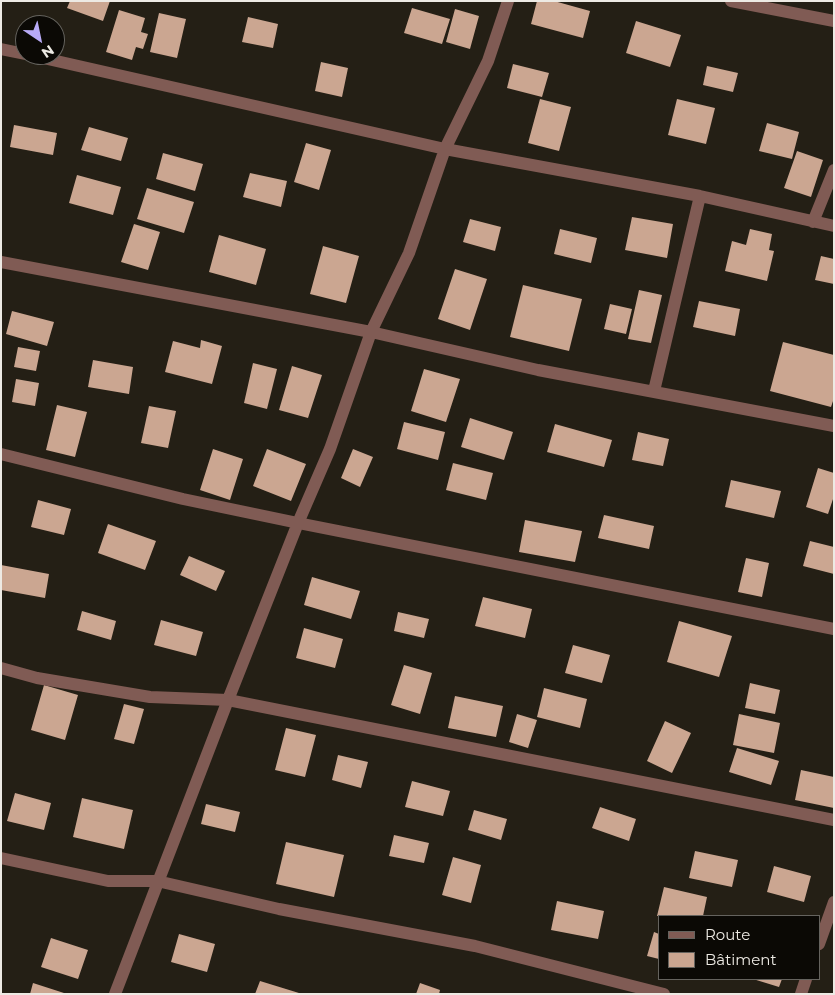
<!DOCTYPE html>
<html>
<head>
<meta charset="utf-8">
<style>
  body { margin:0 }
  #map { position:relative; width:835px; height:995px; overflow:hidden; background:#241f15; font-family:Montserrat,sans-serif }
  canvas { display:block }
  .frame { position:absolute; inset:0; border:2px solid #edeae4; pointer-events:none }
  .legend { position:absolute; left:658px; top:915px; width:162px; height:65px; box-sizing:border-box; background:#0b0905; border:1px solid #65635e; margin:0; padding:6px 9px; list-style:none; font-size:15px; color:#edeae4 }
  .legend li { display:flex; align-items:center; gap:10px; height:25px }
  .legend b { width:25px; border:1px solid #65635e }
  .north { position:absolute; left:15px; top:15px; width:50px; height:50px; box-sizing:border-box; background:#0b0905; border:1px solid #65635e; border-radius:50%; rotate:146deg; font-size:14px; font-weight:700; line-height:20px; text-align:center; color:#edeae4 }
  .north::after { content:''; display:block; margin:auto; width:18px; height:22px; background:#b9abf7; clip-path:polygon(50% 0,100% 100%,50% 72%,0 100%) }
</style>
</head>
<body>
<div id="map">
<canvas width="835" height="995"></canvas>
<div class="frame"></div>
<ul class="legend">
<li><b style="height:6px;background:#805b54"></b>Route</li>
<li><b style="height:14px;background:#cba691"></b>Bâtiment</li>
</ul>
<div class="north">N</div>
</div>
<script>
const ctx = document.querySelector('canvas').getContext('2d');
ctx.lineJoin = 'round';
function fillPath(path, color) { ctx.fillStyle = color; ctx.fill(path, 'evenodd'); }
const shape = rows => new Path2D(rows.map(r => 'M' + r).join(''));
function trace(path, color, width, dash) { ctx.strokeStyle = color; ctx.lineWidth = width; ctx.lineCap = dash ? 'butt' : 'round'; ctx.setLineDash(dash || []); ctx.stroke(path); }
const building = shape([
  [70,1,110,1,103,21,67,8],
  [537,1,554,1,590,11,583,38,531,24],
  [412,8,450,19,442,44,404,33],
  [455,9,479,16,470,49,446,42],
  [119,10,145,18,141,32,148,34,143,49,136,47,132,60,106,52],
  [159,13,186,19,177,58,150,52],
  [248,17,278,24,273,48,242,42],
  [636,21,681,35,670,67,626,53],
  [321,62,348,68,342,97,315,91],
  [513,64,549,73,542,97,507,88],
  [707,66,738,73,733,92,703,85],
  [540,99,571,107,559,151,528,143],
  [677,99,715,108,706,144,668,135],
  [767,123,799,132,792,159,759,151],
  [14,125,57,133,53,155,10,147],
  [89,127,128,138,121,161,81,150],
  [306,143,331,150,319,190,294,182],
  [797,151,823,160,811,197,784,188],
  [163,153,203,164,195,191,156,179],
  [250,173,287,181,281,207,243,197],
  [77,175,121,187,113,215,69,203],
  [147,188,194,202,184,233,137,219],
  [632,217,673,224,667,258,625,250],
  [470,219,501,227,495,251,463,242],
  [134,224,160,232,148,270,121,262],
  [560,229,597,238,591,263,554,254],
  [750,229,772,234,769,250,774,251,767,281,725,271,732,241,746,245],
  [219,235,266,249,256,285,209,272],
  [323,246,359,256,346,303,310,294],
  [821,256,834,259,834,284,815,280],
  [455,269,487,279,470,330,438,319],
  [523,285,582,299,569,351,510,337],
  [639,290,662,295,651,343,628,339],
  [699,301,740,309,735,336,693,327],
  [610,304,632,309,626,334,604,329],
  [12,311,54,322,47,346,6,334],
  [201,340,222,346,212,384,165,372,173,341,200,348],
  [783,342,834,355,834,398,831,407,770,391],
  [18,347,40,351,36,371,14,367],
  [93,360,133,367,129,394,88,387],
  [253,363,277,369,267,409,244,403],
  [292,366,322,375,308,418,279,410],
  [424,369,460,379,446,422,411,411],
  [16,379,39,383,35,406,12,402],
  [57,405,87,412,75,457,46,450],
  [149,406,176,411,168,448,141,443],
  [470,418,513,432,504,460,461,447],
  [404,422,445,432,438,460,397,449],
  [555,424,612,440,604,467,547,452],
  [638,432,669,439,663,466,632,460],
  [213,449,243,459,230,500,200,490],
  [267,449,306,464,291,501,253,486],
  [353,449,373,457,360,487,341,478],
  [453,463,493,473,486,500,446,490],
  [818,468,834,473,834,496,828,514,806,507],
  [731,480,781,491,774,518,725,507],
  [38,500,71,509,64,535,31,527],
  [604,515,654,526,649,549,598,538],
  [525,520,582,531,575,562,519,552],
  [108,524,156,541,145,570,98,553],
  [810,541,834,547,834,574,803,566],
  [189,556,225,571,216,591,180,575],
  [746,558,769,563,762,597,738,592],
  [1,565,49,574,45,598,1,590],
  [312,577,360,591,351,619,304,605],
  [483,597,532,609,525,638,475,626],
  [82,611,116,621,111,640,77,630],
  [398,612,429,619,424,638,394,631],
  [161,620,203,632,196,656,154,645],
  [679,621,732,636,719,677,667,662],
  [304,628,343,639,335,668,296,658],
  [573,645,610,655,602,683,565,673],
  [404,665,432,673,420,714,391,705],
  [750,683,780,690,775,714,745,708],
  [44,685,78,695,65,740,31,730],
  [544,688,587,699,580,728,537,717],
  [455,696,503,706,496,737,448,728],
  [124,704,144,709,134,744,114,739],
  [517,714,537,720,528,748,509,742],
  [739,714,780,723,774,753,733,745],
  [665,721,691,733,672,773,647,761],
  [286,728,316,735,305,777,275,770],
  [737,748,779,761,771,785,729,772],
  [338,755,368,762,361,788,332,780],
  [801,770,834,777,834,808,795,800],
  [412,781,450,791,443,816,405,807],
  [15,793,51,803,44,830,7,821],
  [82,798,133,810,124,849,73,837],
  [206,804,240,812,235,832,201,824],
  [600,807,636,819,629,841,592,828],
  [474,810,507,819,501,840,468,830],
  [394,835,429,843,424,863,389,856],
  [286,842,344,855,334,897,276,884],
  [695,851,738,860,732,887,689,878],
  [453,857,481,865,471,903,442,895],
  [774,866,811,876,804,902,767,892],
  [664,887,707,897,703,916,657,916],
  [557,901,604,911,598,939,551,930],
  [654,932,659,934,659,959,647,956],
  [179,934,215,944,207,972,171,962],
  [51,938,88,950,78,979,41,967],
  [753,979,782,979,779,987],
  [260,981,299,993,299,994,255,994],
  [33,983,64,993,64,994,30,994],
  [420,983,440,990,439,994,416,994]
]);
const minor = shape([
  [731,1,834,21],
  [1,49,25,54],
  [30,55,445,149,700,196,834,226],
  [813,222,834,170],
  [1,262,371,332,538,370,834,426],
  [654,391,700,196],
  [1,454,183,499,298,523,834,629],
  [1,668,37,678,150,697,228,700,834,820],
  [1,858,108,881,157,881,279,909,475,946,664,994],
  [819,944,834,902],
  [115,994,228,700,298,523,330,449,371,332,409,253,445,149,488,61,508,1],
  [801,994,806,979]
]);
fillPath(building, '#cba691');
trace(minor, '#805b54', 12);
</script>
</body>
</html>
